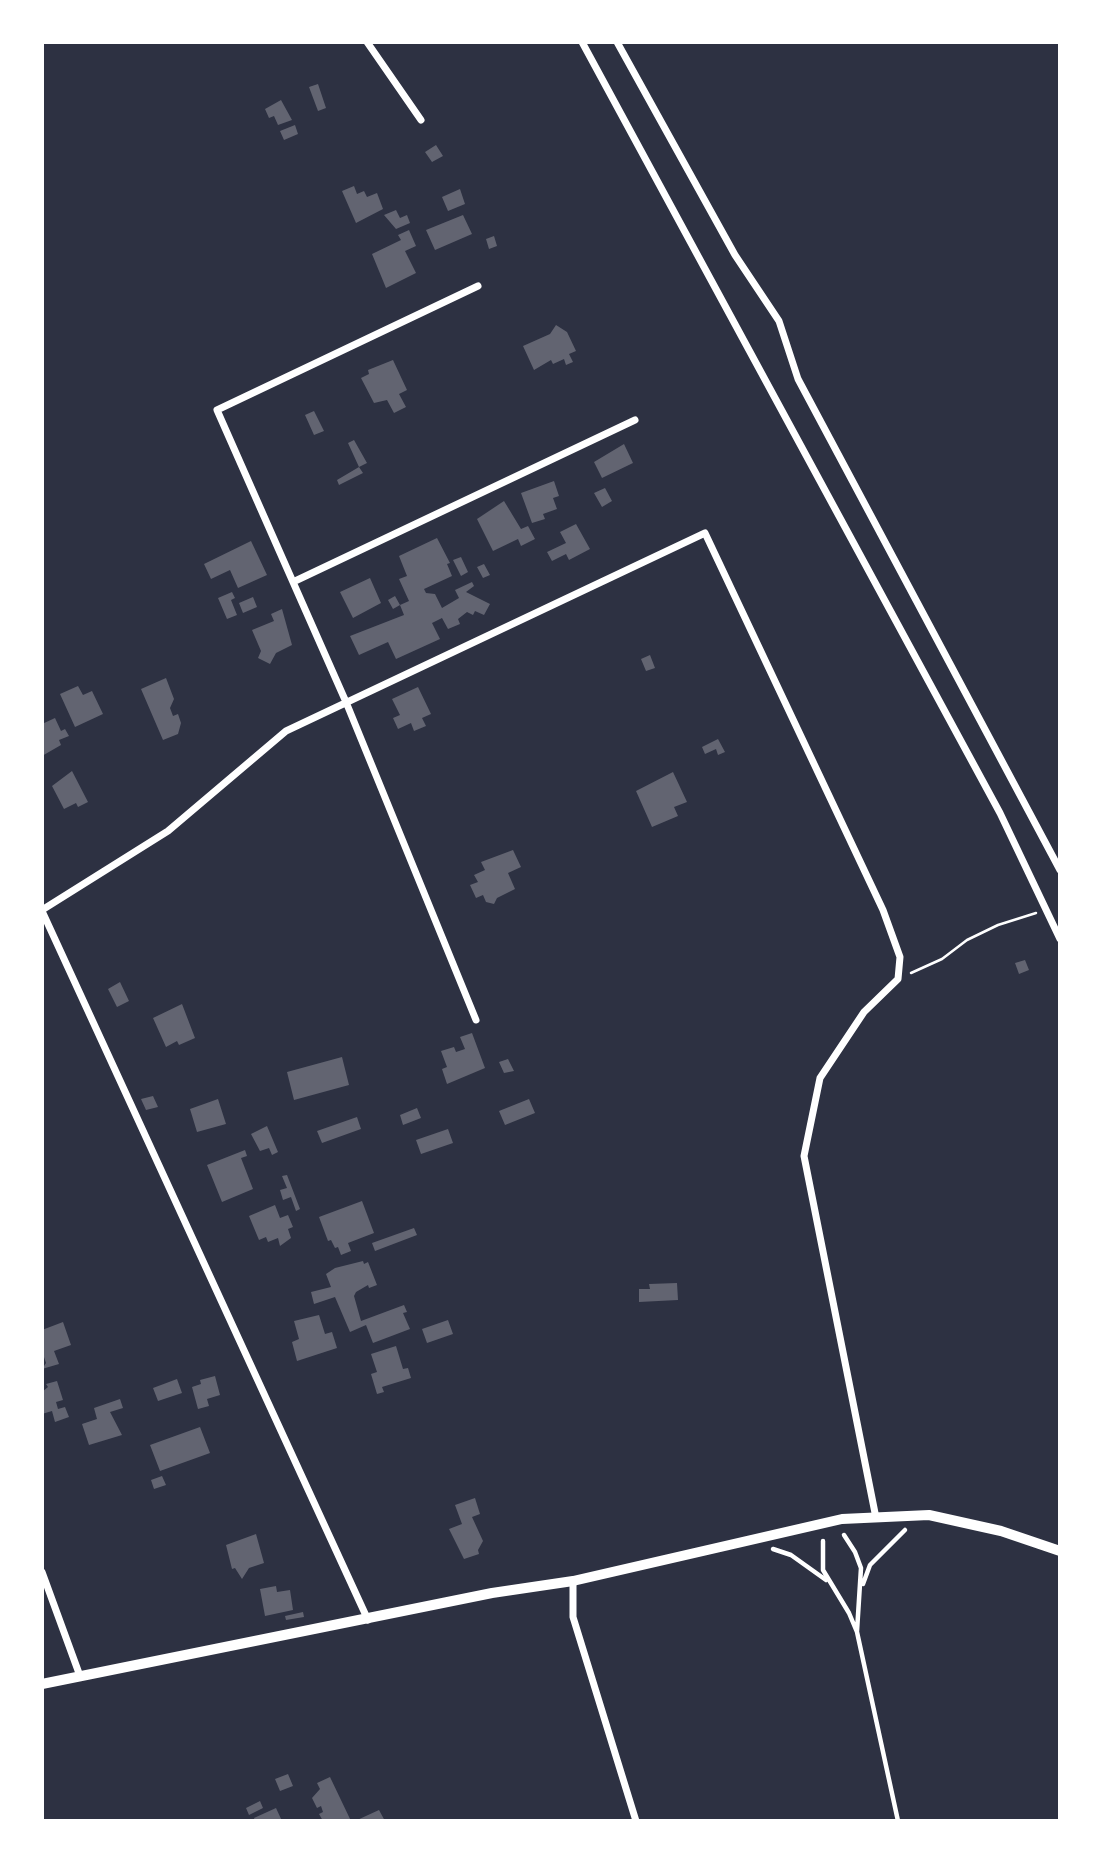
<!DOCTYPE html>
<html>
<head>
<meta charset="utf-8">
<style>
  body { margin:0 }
  #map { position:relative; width:1102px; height:1863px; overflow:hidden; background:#2d3142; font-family:"Source Sans 3",sans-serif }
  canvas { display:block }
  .frame { position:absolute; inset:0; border:44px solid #fff; pointer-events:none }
</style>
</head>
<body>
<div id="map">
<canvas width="1102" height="1863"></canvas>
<div class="frame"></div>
</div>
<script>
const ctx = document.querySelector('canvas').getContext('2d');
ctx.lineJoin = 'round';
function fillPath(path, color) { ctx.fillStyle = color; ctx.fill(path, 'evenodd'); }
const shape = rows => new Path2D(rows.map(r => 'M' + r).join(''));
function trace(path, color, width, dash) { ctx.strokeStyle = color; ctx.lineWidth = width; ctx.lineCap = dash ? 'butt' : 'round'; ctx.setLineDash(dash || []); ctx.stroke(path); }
const building = shape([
  [318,84,326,108,318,111,309,87],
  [281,100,292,120,278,125,274,116,269,118,265,109],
  [295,125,298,134,284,140,280,131],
  [436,145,443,156,432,162,425,152],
  [354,186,357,194,364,191,367,197,377,193,383,209,356,223,342,191],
  [460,189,465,204,448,211,442,197],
  [396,210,400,218,407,215,410,223,396,229,384,215],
  [463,215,472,234,435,250,426,230],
  [409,230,416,246,405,251,416,273,386,288,372,254,401,240,398,235],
  [494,236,497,246,489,249,486,239],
  [556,325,567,332,576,351,569,354,573,362,566,365,564,359,553,364,551,360,534,370,523,346,550,334],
  [393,360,407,390,399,394,406,407,394,413,387,400,374,403,361,378,369,374,368,370],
  [314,411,324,431,314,435,305,415],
  [354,440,367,463,359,467,363,473,339,485,337,480,359,467,348,443],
  [624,444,633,463,602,478,594,462],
  [554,481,559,496,553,498,557,509,543,514,545,519,532,523,521,493],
  [605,488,612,501,602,507,594,493],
  [504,501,521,529,528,526,535,539,521,546,518,539,493,551,477,519],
  [576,524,590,549,569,560,566,554,552,561,547,552,566,543,560,532],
  [437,538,450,563,447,564,452,576,424,589,426,593,435,594,442,608,459,598,455,590,472,582,474,586,466,592,490,604,484,615,475,611,473,615,467,612,458,619,460,624,448,629,442,618,432,623,440,639,396,659,388,642,359,655,350,636,404,615,400,605,393,609,388,600,395,596,400,605,409,601,399,579,407,576,399,556],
  [251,541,267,575,238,588,230,570,211,579,204,564],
  [461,557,468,572,461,576,453,560],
  [484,564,490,575,483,578,477,567],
  [370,578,381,603,353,618,340,592],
  [232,592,235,598,231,600,237,615,227,619,218,598],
  [253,597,257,607,243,613,239,603],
  [282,609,292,645,276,653,270,664,258,658,261,651,252,630,274,621,271,614],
  [650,655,655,668,646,671,641,659],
  [166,678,174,699,170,708,173,716,178,714,181,723,178,734,163,740,141,689],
  [78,686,83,695,92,691,103,714,75,727,60,694],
  [418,687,431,714,422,718,426,726,414,731,411,723,398,729,393,718,400,715,392,699],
  [55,718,61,731,65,729,69,736,59,740,61,745,42,756,42,724],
  [718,739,725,752,718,755,716,749,705,754,702,747],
  [72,771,88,802,78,807,76,803,64,809,52,786],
  [673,772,687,802,674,807,678,816,652,827,636,791],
  [513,850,521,867,508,873,515,889,497,898,494,904,486,902,483,895,476,898,470,885,478,882,474,875,485,870,481,862],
  [1025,960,1029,970,1019,974,1015,963],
  [120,982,129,1001,117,1007,108,989],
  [182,1004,195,1038,179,1045,177,1041,166,1047,153,1018],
  [472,1033,485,1068,447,1084,442,1069,447,1067,441,1051,454,1047,456,1052,465,1049,460,1037],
  [342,1057,349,1085,294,1100,287,1072],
  [508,1059,514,1071,504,1073,499,1062],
  [153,1096,158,1107,146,1110,141,1099],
  [218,1099,226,1124,197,1132,190,1109],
  [529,1099,535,1113,505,1125,499,1111],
  [417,1108,421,1118,403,1125,400,1115],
  [357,1117,361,1129,322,1143,317,1131],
  [267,1126,278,1152,272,1155,269,1148,260,1151,251,1134],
  [448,1129,453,1143,421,1154,416,1140],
  [245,1150,247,1156,241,1158,253,1189,222,1202,207,1165],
  [287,1175,300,1209,296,1211,291,1197,283,1200,280,1190,287,1188,282,1176],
  [362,1201,374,1233,348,1243,351,1251,341,1255,338,1247,335,1248,331,1240,328,1241,319,1217],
  [275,1205,280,1218,288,1215,293,1227,288,1229,291,1238,280,1246,278,1238,268,1242,266,1237,259,1240,249,1216],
  [414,1228,417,1235,375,1251,372,1243],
  [363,1261,364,1264,368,1262,377,1285,369,1288,368,1285,356,1292,354,1296,361,1321,404,1305,407,1312,403,1313,410,1329,373,1343,366,1325,350,1332,335,1297,314,1304,311,1292,331,1287,326,1274,335,1268],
  [677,1283,678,1300,639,1302,639,1289,650,1289,649,1284],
  [319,1315,325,1334,332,1332,337,1348,297,1361,292,1342,299,1339,294,1321],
  [448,1320,453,1334,427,1343,422,1329],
  [63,1322,71,1345,54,1351,59,1364,42,1369,46,1363,42,1351,42,1330],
  [396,1346,403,1369,408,1368,411,1378,382,1387,384,1392,377,1394,371,1374,377,1372,371,1354],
  [215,1376,220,1395,207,1399,209,1406,198,1409,192,1387,201,1384,200,1380],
  [177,1379,182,1393,158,1401,153,1388],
  [57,1381,63,1400,56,1402,58,1409,65,1407,69,1417,55,1422,52,1411,42,1414,42,1392,48,1387,46,1384],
  [120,1399,123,1408,110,1412,122,1435,89,1445,82,1424,97,1419,94,1408],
  [200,1427,210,1453,160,1471,150,1445],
  [162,1476,166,1485,154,1489,151,1480],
  [475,1498,480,1514,472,1517,483,1541,478,1550,479,1554,464,1559,449,1529,462,1524,455,1505],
  [256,1534,264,1563,249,1568,242,1579,235,1568,232,1569,226,1545],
  [276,1586,277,1592,290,1590,293,1610,265,1616,260,1589],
  [303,1612,304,1617,286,1620,285,1616],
  [288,1774,293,1786,280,1791,275,1779],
  [330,1777,351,1821,323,1821,319,1814,323,1812,321,1806,317,1808,312,1798,320,1789,317,1783],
  [260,1801,263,1808,249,1815,246,1808],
  [276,1808,282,1821,255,1821,254,1818],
  [379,1810,385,1821,355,1821]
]);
const path = shape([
  [911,973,942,959,967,940,998,925,1036,913]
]);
const service = shape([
  [844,1535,855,1552,861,1568,857,1631],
  [823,1541,823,1570,849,1613,857,1632,898,1821],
  [773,1549,791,1555,826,1580],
  [863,1584,870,1565,905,1530]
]);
const minor = shape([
  [367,42,421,120],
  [582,42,1000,813,1060,939],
  [617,42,735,255,779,321,798,379,1060,870],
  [293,582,635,420],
  [42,910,168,831,286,731,705,533,883,910,900,957,898,979,864,1012,820,1078,804,1156,876,1518],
  [42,911,368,1620],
  [476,1020,346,702,217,410,478,286],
  [42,1572,80,1676],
  [573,1581,573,1617,636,1821]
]);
const tertiary = shape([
  [42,1684,492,1593,573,1581,842,1519,929,1515,1001,1531,1060,1551]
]);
fillPath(building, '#626471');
trace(path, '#fff', 2.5);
trace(service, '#fff', 4.5);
trace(minor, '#fff', 7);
trace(tertiary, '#fff', 10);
</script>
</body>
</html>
